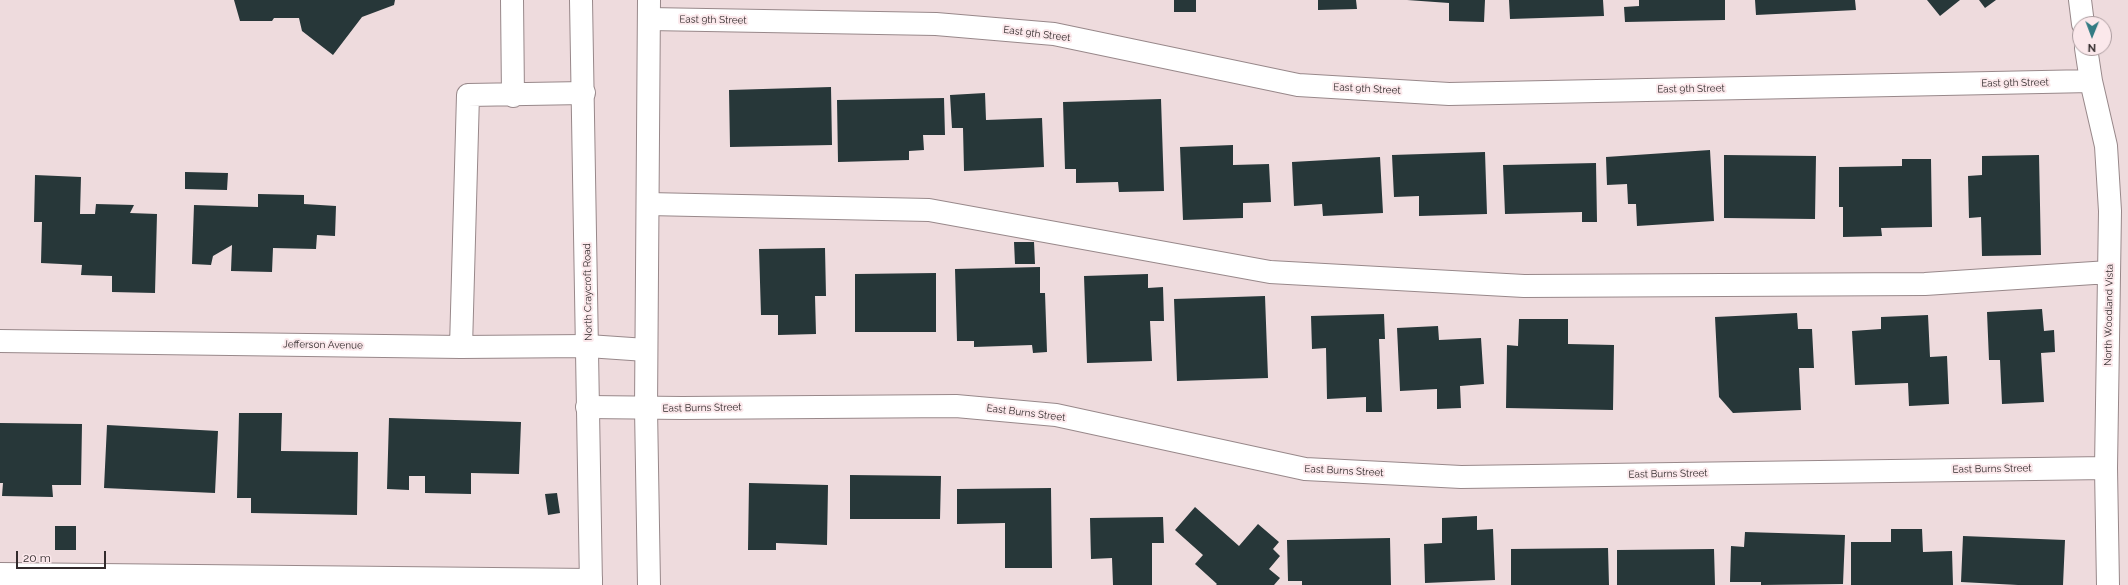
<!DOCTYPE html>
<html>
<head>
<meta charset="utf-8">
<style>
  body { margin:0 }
  #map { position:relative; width:2128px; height:585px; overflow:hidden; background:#eedbdd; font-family:Raleway,sans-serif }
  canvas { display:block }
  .north { position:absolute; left:2072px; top:16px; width:40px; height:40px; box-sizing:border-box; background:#fbe8eb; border:1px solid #ab9c9f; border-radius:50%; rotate:181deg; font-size:11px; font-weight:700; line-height:16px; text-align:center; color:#322b2c }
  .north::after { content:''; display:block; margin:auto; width:14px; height:18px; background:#337b83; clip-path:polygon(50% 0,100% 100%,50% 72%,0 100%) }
  .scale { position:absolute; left:16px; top:551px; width:90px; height:18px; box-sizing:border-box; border:2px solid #322b2c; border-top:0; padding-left:5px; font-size:12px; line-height:14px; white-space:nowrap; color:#322b2c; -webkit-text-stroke:3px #fbe8eb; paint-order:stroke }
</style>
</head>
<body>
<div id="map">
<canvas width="2128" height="585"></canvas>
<div class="north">N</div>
<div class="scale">20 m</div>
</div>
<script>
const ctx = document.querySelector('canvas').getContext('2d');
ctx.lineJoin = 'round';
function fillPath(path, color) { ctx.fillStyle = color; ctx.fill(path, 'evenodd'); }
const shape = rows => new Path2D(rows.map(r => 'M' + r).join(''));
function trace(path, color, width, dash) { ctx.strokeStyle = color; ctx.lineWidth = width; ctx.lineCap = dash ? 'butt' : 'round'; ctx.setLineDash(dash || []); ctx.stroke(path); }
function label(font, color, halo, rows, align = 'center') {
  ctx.font = font + ' Raleway,sans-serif'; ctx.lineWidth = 4; ctx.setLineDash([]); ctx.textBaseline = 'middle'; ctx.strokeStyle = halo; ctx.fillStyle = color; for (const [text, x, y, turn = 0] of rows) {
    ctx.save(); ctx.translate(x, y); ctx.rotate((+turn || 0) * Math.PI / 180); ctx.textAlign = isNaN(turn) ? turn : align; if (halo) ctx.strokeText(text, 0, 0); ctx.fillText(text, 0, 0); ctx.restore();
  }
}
const building = shape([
  [234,0,395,0,394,5,362,17,333,55,302,31,299,18,274,18,272,21,240,21],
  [1174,0,1196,0,1196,12,1174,12],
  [1318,0,1356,0,1357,9,1318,10],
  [1407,0,1485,0,1484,22,1449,21,1449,3],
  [1509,0,1603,0,1604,16,1510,19],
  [1639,0,1725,0,1725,20,1625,22,1624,7,1639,6],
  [1755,0,1855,0,1856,10,1756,15],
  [1927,0,1960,0,1940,16],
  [1979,0,1996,0,1985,8],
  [831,87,832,145,730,147,729,90],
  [985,93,986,120,1042,118,1044,167,964,171,963,128,952,128,950,95],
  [944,98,945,135,923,135,924,150,909,151,909,160,838,162,837,100],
  [1161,99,1164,191,1119,192,1118,182,1076,183,1076,169,1065,169,1063,102],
  [1233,145,1233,165,1269,164,1271,202,1243,203,1243,218,1183,220,1180,147],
  [1710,150,1714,221,1637,226,1636,204,1628,204,1627,184,1607,185,1606,157],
  [1485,152,1487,214,1419,216,1419,196,1394,197,1392,155],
  [1724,155,1816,156,1815,219,1724,218],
  [2039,155,2041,255,1982,256,1981,217,1969,218,1968,176,1982,175,1982,156],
  [1380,157,1383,213,1323,216,1322,204,1294,206,1292,162],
  [1902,159,1931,159,1932,227,1881,228,1882,236,1843,237,1843,207,1839,207,1839,167,1902,166],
  [1596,163,1597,222,1582,222,1582,212,1505,214,1503,165],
  [185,172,228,173,227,190,185,189],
  [35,175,81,177,80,214,95,214,96,204,134,205,130,213,157,214,155,293,112,292,112,276,81,275,82,265,41,263,42,222,34,222],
  [258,194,304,195,304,204,336,206,335,236,317,235,316,249,273,248,272,272,231,271,232,245,213,256,211,265,192,264,194,205,258,207],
  [1014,242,1034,242,1035,264,1015,264],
  [825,248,826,296,815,296,816,334,778,335,778,315,761,315,759,249],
  [1040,267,1040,293,1045,293,1047,352,1033,353,1032,345,974,347,974,341,957,341,955,269],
  [936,273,936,332,855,332,855,274],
  [1148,274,1148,288,1163,287,1164,321,1150,321,1152,361,1087,363,1084,276],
  [1265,296,1268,378,1177,381,1174,299],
  [2042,309,2044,331,2054,330,2055,352,2041,353,2044,402,2002,404,2000,360,1989,360,1987,312],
  [1797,313,1798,329,1812,329,1814,368,1799,368,1801,410,1733,413,1719,397,1715,317],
  [1384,314,1385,339,1379,339,1382,412,1366,412,1366,397,1327,399,1326,348,1312,349,1311,316],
  [1928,315,1930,357,1947,356,1949,404,1909,406,1908,383,1855,385,1852,331,1881,329,1881,317],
  [1519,319,1568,319,1568,344,1614,345,1613,410,1506,408,1507,345,1518,346],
  [1438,326,1439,340,1481,338,1484,384,1460,386,1461,408,1437,409,1437,389,1400,391,1397,328],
  [239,413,282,413,281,451,358,452,357,515,251,513,251,498,237,498],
  [389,418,521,422,519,474,471,473,471,494,425,493,425,476,409,476,409,490,387,489],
  [0,423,82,424,81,485,52,485,53,497,2,496,3,483,0,483],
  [107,425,218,431,215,493,104,488],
  [850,475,941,476,940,519,850,519],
  [749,483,828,485,827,545,776,543,776,550,748,550],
  [1051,488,1052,568,1005,568,1005,523,957,524,957,489],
  [557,493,560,513,548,515,545,494],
  [1195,507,1239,546,1258,524,1279,542,1273,549,1280,556,1269,569,1280,578,1274,585,1216,585,1217,584,1195,564,1203,555,1175,530],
  [1477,516,1477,530,1493,529,1495,580,1425,583,1424,544,1442,543,1442,518],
  [1163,517,1164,543,1152,543,1152,585,1113,585,1112,558,1091,559,1090,518],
  [55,526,76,526,76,550,55,550],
  [1891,529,1922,529,1923,552,1952,551,1953,585,1851,585,1851,542,1891,542],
  [1745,532,1845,535,1843,584,1761,585,1761,582,1730,582,1731,546,1744,547],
  [1963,536,2065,540,2063,585,2018,585,1961,582],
  [1390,538,1391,585,1302,585,1302,581,1288,581,1287,540],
  [1608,548,1609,585,1511,585,1511,549],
  [1714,549,1715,585,1617,585,1617,550]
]);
const minor = shape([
  [512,0,513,96],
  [2080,0,2083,24],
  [649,19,936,24,1054,34,1298,85,1449,94,2091,81],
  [2086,48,2091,81,2106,146,2110,211,2106,468,2108,585],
  [648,204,929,210,1270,272,1524,286,1925,284,2109,272],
  [0,341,461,347,588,346,646,350],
  [461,347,468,95,584,93],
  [587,407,682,408,956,406,1056,415,1305,469,1461,477,2106,468],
  [0,574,591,580]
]);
const major = shape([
  [581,0,591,585],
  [649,0,646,408,649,585]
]);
const streetNames = [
  ["East 9th Street",713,20,1],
  ["East 9th Street",1037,34,7],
  ["East 9th Street",2015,83,-1],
  ["East 9th Street",1367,89,3],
  ["East 9th Street",1691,89,-1],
  ["North Craycroft Road",588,292,-91],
  ["North Woodland Vista",2109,315,-89],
  ["Jefferson Avenue",323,345,1],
  ["East Burns Street",702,408,-1],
  ["East Burns Street",1026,413,7],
  ["East Burns Street",1992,469,-1],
  ["East Burns Street",1344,471,3],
  ["East Burns Street",1668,474,-1]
];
fillPath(building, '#273739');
trace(minor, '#98888a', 24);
trace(major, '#98888a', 24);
trace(minor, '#fff', 22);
trace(major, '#fff', 22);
label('10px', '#322b2c', '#fbe8eb', streetNames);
</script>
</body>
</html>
